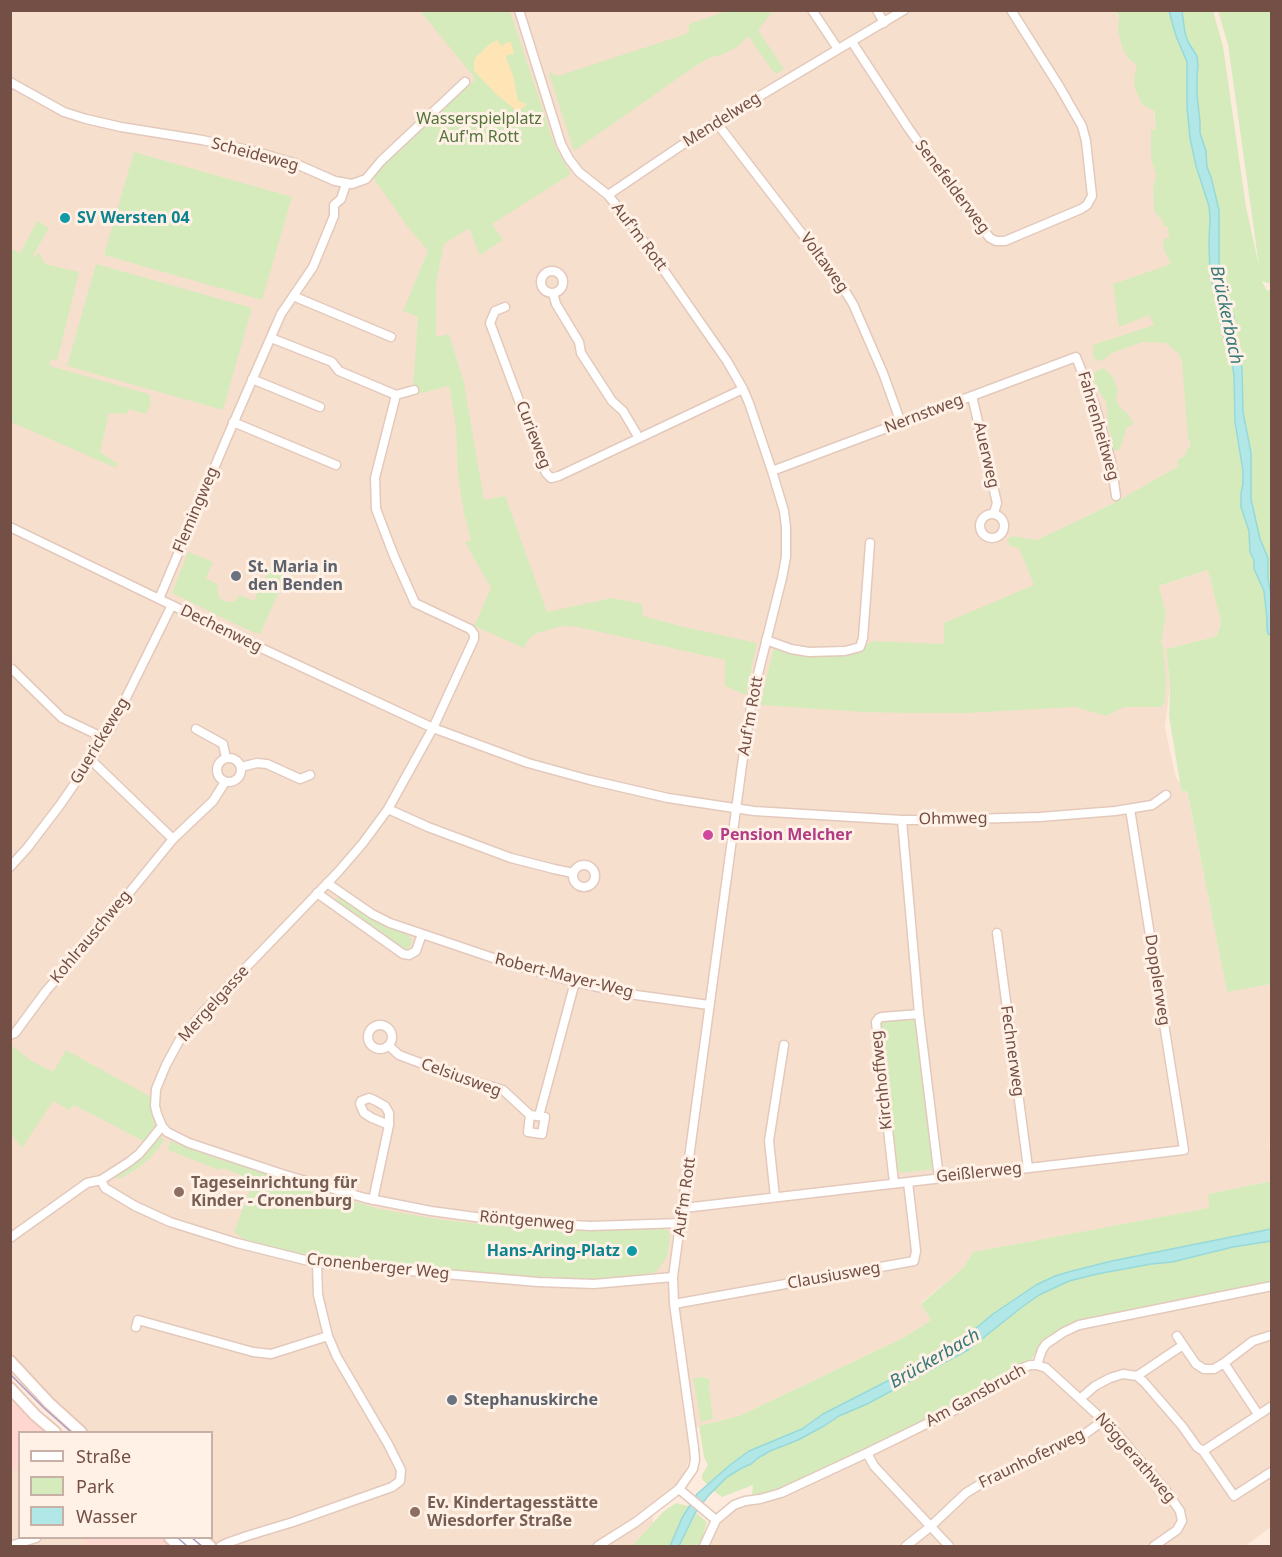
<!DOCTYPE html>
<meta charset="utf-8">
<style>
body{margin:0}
#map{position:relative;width:1282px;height:1557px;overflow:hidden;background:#fdecdd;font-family:"Noto Sans",sans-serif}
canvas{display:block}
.frame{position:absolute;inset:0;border:12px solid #744f45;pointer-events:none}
.legend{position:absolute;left:18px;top:1431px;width:195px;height:108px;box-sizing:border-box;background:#fff1e5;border:2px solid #c7b0a5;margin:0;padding:8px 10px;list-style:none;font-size:18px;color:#744f45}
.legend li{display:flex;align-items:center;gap:12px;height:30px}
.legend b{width:30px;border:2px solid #c7b0a5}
</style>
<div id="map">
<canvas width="1282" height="1557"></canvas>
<div class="frame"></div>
<ul class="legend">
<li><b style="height:8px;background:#fff"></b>Straße</li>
<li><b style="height:16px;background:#d6ebbc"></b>Park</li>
<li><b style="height:16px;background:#b1e7e7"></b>Wasser</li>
</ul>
</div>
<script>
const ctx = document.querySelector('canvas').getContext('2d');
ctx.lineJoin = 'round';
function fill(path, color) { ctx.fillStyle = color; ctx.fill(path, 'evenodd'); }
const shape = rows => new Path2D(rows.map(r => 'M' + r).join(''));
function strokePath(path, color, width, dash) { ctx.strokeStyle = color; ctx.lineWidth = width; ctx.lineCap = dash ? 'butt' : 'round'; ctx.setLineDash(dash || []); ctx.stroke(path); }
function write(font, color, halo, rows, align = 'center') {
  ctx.font = font + ' "Noto Sans",sans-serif'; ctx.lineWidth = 6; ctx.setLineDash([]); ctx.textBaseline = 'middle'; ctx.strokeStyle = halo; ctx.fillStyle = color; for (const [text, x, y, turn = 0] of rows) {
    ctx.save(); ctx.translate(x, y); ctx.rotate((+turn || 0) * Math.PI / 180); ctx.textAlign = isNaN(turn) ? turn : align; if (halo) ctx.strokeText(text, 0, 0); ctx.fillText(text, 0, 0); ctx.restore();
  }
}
const residential = shape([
 [10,11,1115,11,1134,44,1152,98,1173,263,1175,345,1183,362,1191,460,1110,505,1084,517,1166,614,1159,586,1209,570,1221,622,1217,636,1166,649,1170,685,1165,728,1176,778,1180,783,1182,792,1187,791,1189,800,1227,991,1271,984,1272,1143,1269,1143,1271,1158,1271,1181,1208,1194,1210,1208,973,1252,963,1268,921,1303,931,1320,905,1337,739,1416,699,1426,690,1432,689,1460,685,1474,675,1490,653,1506,653,1523,632,1546,216,1546,206,1538,212,1538,212,1432,89,1432,25,1373,11,1356],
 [1271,1287,1271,1527,1245,1546,705,1546,724,1516,743,1504,1030,1366,1044,1349,1071,1328],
 [10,1393,20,1432,20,1538,163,1538,173,1546,11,1546]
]);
const commercial = shape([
 [10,1393,50,1432,20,1432,19,1469,11,1470],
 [83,1538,163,1538,173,1546,133,1546,129,1543,119,1546,86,1546]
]);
const green = shape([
 [730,10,773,11,758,30,784,69,777,74,772,70,748,36,737,47,723,54,709,58,694,67,574,151,549,74,551,72,554,75,558,76,686,34,689,30,689,24],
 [420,11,510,11,555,146,571,174,492,224,503,240,480,255,469,228,444,244,436,283,436,337,449,334,464,383,484,500,505,496,547,612,612,598,642,604,643,616,680,626,757,643,746,695,725,686,725,660,578,627,563,626,537,633,529,639,524,648,474,626,491,588,465,542,471,540,464,513,458,477,456,427,449,386,414,395,413,387,418,317,403,311,428,251,407,226,372,176,384,162,474,81,474,77],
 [1115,11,1213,11,1223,46,1246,207,1259,266,1228,45,1218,11,1271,11,1271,284,1262,281,1267,291,1272,288,1271,984,1227,992,1189,800,1187,791,1182,792,1180,783,1169,716,1170,685,1166,649,1217,636,1221,622,1208,570,1159,586,1166,614,1161,642,1163,647,1166,679,1165,702,1161,707,1124,707,1106,716,1075,707,966,713,909,713,863,712,760,705,773,651,775,648,858,651,872,641,944,644,944,623,1034,585,1019,548,1010,546,1007,539,1013,536,1037,540,1110,505,1179,466,1177,464,1178,460,1185,456,1187,449,1190,448,1190,440,1188,440,1182,362,1179,354,1166,343,1142,342,1112,353,1103,360,1096,361,1093,355,1093,345,1154,325,1149,315,1119,327,1113,284,1171,264,1163,248,1164,239,1169,237,1168,227,1164,226,1162,220,1154,211,1153,188,1156,175,1151,158,1151,129,1156,130,1154,111,1142,104,1135,89,1134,79,1137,65,1129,59,1123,50,1118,32,1119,16],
 [134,152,292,197,262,300,104,255],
 [37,221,49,228,32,257,39,253,45,264,79,272,57,361,50,359,50,366,149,394,151,403,146,414,129,409,126,414,109,413,100,452,117,463,116,468,11,422,11,248,20,254],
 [96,264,252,308,223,410,67,366],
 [1102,368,1107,371,1113,377,1118,390,1116,399,1119,406,1127,413,1134,424,1127,427,1120,449,1112,452,1111,449,1111,436,1109,430,1106,402,1095,385,1094,373],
 [188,552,213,562,206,578,219,585,217,588,219,597,224,601,229,602,235,601,240,595,254,601,270,567,288,571,260,634,250,631,172,593],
 [340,896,376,921,406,933,412,940,410,947,408,949,400,947,337,902,337,898],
 [914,1018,917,1020,934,1169,901,1173,896,1170,880,1021,881,1020],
 [10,1044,30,1060,53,1072,66,1050,151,1097,151,1106,156,1128,145,1142,74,1105,69,1110,53,1101,22,1148,11,1134,12,1119,10,1115],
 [160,1136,163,1138,163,1143,149,1159,137,1169,121,1178,114,1178,113,1176,133,1164,146,1154],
 [170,1141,223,1161,227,1159,250,1169,253,1168,259,1170,261,1173,298,1185,307,1186,309,1188,379,1209,437,1219,496,1226,567,1230,664,1229,669,1231,670,1239,667,1257,656,1272,638,1276,599,1280,548,1278,318,1259,297,1254,243,1239,234,1232,249,1192,243,1176,223,1168,219,1170,168,1150],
 [1271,1181,1271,1284,1092,1320,1042,1345,1030,1361,1025,1362,978,1395,897,1437,776,1491,758,1496,752,1495,753,1485,722,1497,711,1489,702,1479,702,1475,708,1465,704,1457,699,1426,739,1416,905,1337,931,1320,921,1304,963,1268,973,1252,1209,1208,1208,1194],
 [704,1377,710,1381,709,1388,713,1419,701,1422,693,1378],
 [676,1503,688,1506,707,1522,700,1546,632,1546,663,1512]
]);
const sand = shape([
 [497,40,501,46,510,41,513,49,514,54,507,55,506,58,513,75,518,101,527,104,518,112,496,94,474,71,474,61,477,56,490,44]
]);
const water = shape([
 [1169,11,1182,11,1185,33,1188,42,1197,56,1198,65,1197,77,1197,94,1200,122,1200,133,1206,151,1207,167,1211,177,1219,210,1219,275,1224,293,1234,316,1233,336,1242,368,1243,412,1251,453,1251,499,1260,539,1268,558,1268,579,1272,599,1271,635,1268,634,1267,629,1267,619,1264,591,1254,569,1254,560,1250,552,1249,531,1241,507,1241,493,1243,484,1243,471,1235,422,1234,376,1232,362,1225,341,1220,321,1217,302,1210,275,1209,242,1210,217,1209,206,1196,166,1190,138,1187,108,1187,62,1176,36,1169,11],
 [1271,1229,1271,1241,1233,1247,1172,1262,1151,1264,1097,1274,1069,1281,1039,1295,1022,1307,968,1350,867,1404,839,1416,824,1426,798,1440,770,1451,758,1458,751,1464,742,1468,727,1477,708,1496,695,1513,679,1546,670,1546,682,1518,697,1494,730,1465,749,1451,802,1429,823,1414,952,1348,993,1314,1036,1285,1055,1276,1072,1271,1112,1261,1271,1229]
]);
const street = shape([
 [519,10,561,144,569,159,579,172,608,195,633,226,727,361,743,389,749,403,772,471,784,511,786,527,786,557,782,578,753,694,742,765,673,1277,674,1304,694,1448,695,1460,693,1469,679,1489,636,1522,598,1546],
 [812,10,838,49],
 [877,10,884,23],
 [852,42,909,129,968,211,990,238,996,241,1005,241,1081,209,1087,205,1092,196,1086,141,1082,126,1059,86,1011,10],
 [10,82,64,112,86,119,121,127,202,140,257,152,294,163,335,181,352,184,366,179,381,161,465,82],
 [716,122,840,283,853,304,883,373,901,423],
 [608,195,716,122,904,10],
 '541 282a11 11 0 1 1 22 0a11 11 0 1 1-22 0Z',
 [553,293,556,304,579,342,581,353,612,401,623,411,639,438],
 [293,296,391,337],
 [505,307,495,311,490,323,546,473,551,478,559,476,743,389],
 [271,338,332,362,339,371,396,395,414,390],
 [252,379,320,407],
 [396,395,375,478,376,509,394,556,415,603,470,629,474,634,474,639,433,728,388,809,363,843,338,872,205,1010,179,1041,166,1065,156,1089,155,1106,157,1114,162,1126,167,1132,189,1143,285,1175,365,1198,431,1211,505,1221,590,1226,682,1223],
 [972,396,997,503,994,513],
 [233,422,336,465],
 [772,471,1076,357,1095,405,1111,461,1116,496],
 '980 526a12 12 0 1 1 24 0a12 12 0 1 1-24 0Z',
 [10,527,246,641,433,728,528,763,590,780,668,798,754,811,902,820,936,820,1040,817,1115,811,1152,805,1166,795],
 [159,599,226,440,281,314,313,267,334,216,334,205,341,199,346,184],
 [766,640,791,649,809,652,845,651,860,647,863,638,870,543],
 [10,671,12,669,62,718,104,738],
 [196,729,223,744,226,758],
 '217 770a12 12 0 1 1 24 0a12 12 0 1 1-24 0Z',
 [91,760,173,839],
 [241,767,257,763,267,764,300,779,310,775],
 [388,809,428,827,511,858,554,869,573,873],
 [902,820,919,1014,939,1178],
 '573 876a11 11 0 1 1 22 0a11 11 0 1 1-22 0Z',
 [10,867,28,847,60,805,91,760,113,724,172,605],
 [327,883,372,914,390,923,508,963,575,982,636,995,709,1005],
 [317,893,403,954,409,955,416,951,422,934],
 [997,933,1028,1168],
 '368 1037a12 12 0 1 1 24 0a12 12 0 1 1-24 0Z',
 [10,1035,15,1033,46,991,99,930,173,839,213,801,225,782],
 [389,1046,399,1055,447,1073,503,1090,530,1115],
 [530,1115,545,1117,542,1134,528,1132,530,1115],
 [539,1116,575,982],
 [101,1180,105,1188,135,1206,170,1222,237,1243,317,1263,538,1282,594,1284,673,1277],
 [894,1183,876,1022,879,1018,882,1017,919,1014],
 [775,1197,769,1141,784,1045],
 [373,1200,389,1125,389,1113,385,1106,374,1100,369,1098,361,1101,360,1104,364,1113,372,1118,389,1125],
 [684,1208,1184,1150,1130,809],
 [10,1238,87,1183,101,1180,129,1162,139,1154,150,1141,162,1126],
 [674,1304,914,1261,916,1251,908,1182],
 [136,1327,138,1320,253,1352,271,1354,328,1336],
 [1177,1336,1183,1345],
 [1224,1363,1253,1341,1272,1335],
 [1037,1365,1042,1350,1046,1344,1064,1332,1079,1325,1272,1286],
 [1137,1376,1183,1345,1196,1364,1204,1369,1214,1369,1224,1363,1258,1414],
 [1081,1398,1095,1386,1110,1378,1123,1374,1137,1376,1144,1382,1182,1426,1197,1447,1203,1451,1234,1496,1271,1472],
 [1203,1451,1272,1406],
 [867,1453,874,1466,949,1546],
 [679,1489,716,1520],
 [10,1546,36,1538],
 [221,1546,227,1543,247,1536,293,1522,392,1487,400,1481,401,1470,388,1444,337,1357,328,1336,318,1295,317,1263],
 [704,1546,716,1520,734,1505,745,1501,760,1499,781,1493,867,1453,959,1408,979,1397,1020,1369,1030,1365,1037,1365,1046,1368,1114,1430,1165,1489,1180,1511,1182,1521,1177,1530,1154,1546],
 [906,1546,930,1527,966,1493,979,1485,1073,1441,1085,1434,1104,1420]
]);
const secondary = shape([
 [10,1361,49,1403,81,1432],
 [10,1388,35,1415,55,1432],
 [170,1538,180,1546],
 [184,1538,193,1546],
 [200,1538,210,1546]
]);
const tram = shape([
 [10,1374,44,1408,71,1432],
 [178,1538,187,1546],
 [192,1538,202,1546]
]);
const markers = [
 [65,218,6,"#0f9aa8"],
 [236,576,6,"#6b7280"],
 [708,835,6,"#d1479c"],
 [179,1192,6,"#8d6e63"],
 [632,1251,6,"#0f9aa8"],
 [452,1400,6,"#6b7280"],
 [415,1512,6,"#8d6e63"]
];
const parkNames = [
 ["Wasserspielplatz",479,119],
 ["Auf'm Rott",479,137]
];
const streetNames = [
 ["Mendelweg",722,120,-32],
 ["Scheideweg",255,155,15],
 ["Senefelderweg",952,187,53],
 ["Auf'm Rott",639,237,53],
 ["Voltaweg",824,263,54],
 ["Nernstweg",924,414,-21],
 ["Fahrenheitweg",1098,426,74],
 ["Curieweg",533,435,69],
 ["Auerweg",986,455,77],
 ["Flemingweg",196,510,-67],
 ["Dechenweg",221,629,26],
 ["Auf'm Rott",751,716,-80],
 ["Guerickeweg",100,741,-59],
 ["Ohmweg",953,819,-1],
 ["Kohlrauschweg",91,937,-50],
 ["Robert-Mayer-Weg",564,976,14],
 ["Dopplerweg",1157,980,81],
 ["Mergelgasse",214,1004,-48],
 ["Fechnerweg",1012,1051,82],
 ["Celsiusweg",461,1078,20],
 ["Kirchhoffweg",882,1080,-96],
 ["Geißlerweg",979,1173,-6],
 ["Auf'm Rott",685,1197,-82],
 ["Röntgenweg",527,1221,5],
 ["Cronenberger Weg",378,1267,6],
 ["Clausiusweg",834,1276,-10],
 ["Am Gansbruch",976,1396,-29],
 ["Nöggerathweg",1135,1458,49],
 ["Fraunhoferweg",1032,1459,-26]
];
const cultureNames = [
 ["SV Wersten 04",77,218],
 ["Hans-Aring-Platz",620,1251,"right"]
];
const worshipNames = [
 ["St. Maria in",248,567],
 ["den Benden",248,585],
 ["Stephanuskirche",464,1400]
];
const hotelNames = [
 ["Pension Melcher",720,835]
];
const educationNames = [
 ["Tageseinrichtung für",191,1183],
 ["Kinder - Cronenburg",191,1201],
 ["Ev. Kindertagesstätte",427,1503],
 ["Wiesdorfer Straße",427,1521]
];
const waterNames = [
 ["Brückerbach",1226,315,78],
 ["Brückerbach",935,1359,-30]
];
fill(residential, '#f7dfce');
fill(commercial, '#ffd7d0');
fill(green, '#d6ebbc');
fill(sand, '#ffe4b6');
fill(water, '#b1e7e7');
strokePath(water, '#97d9da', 1.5);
strokePath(street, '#e3c9bc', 11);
strokePath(secondary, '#e9c8b9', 14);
strokePath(street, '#fff', 8);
strokePath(secondary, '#fff', 10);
strokePath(tram, '#ad9dc6', 1.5);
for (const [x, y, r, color] of markers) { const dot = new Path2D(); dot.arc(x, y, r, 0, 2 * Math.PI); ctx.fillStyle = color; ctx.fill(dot); strokePath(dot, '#fff1e5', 2); }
write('16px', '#53743a', '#fff1e5', parkNames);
write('16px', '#744f45', '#fff1e5', streetNames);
write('bold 16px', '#0d838f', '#fff1e5', cultureNames, 'left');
write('bold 16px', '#5b616d', '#fff1e5', worshipNames, 'left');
write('bold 16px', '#b23c85', '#fff1e5', hotelNames, 'left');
write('bold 16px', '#785e54', '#fff1e5', educationNames, 'left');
write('italic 18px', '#38797b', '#fff1e5', waterNames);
</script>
